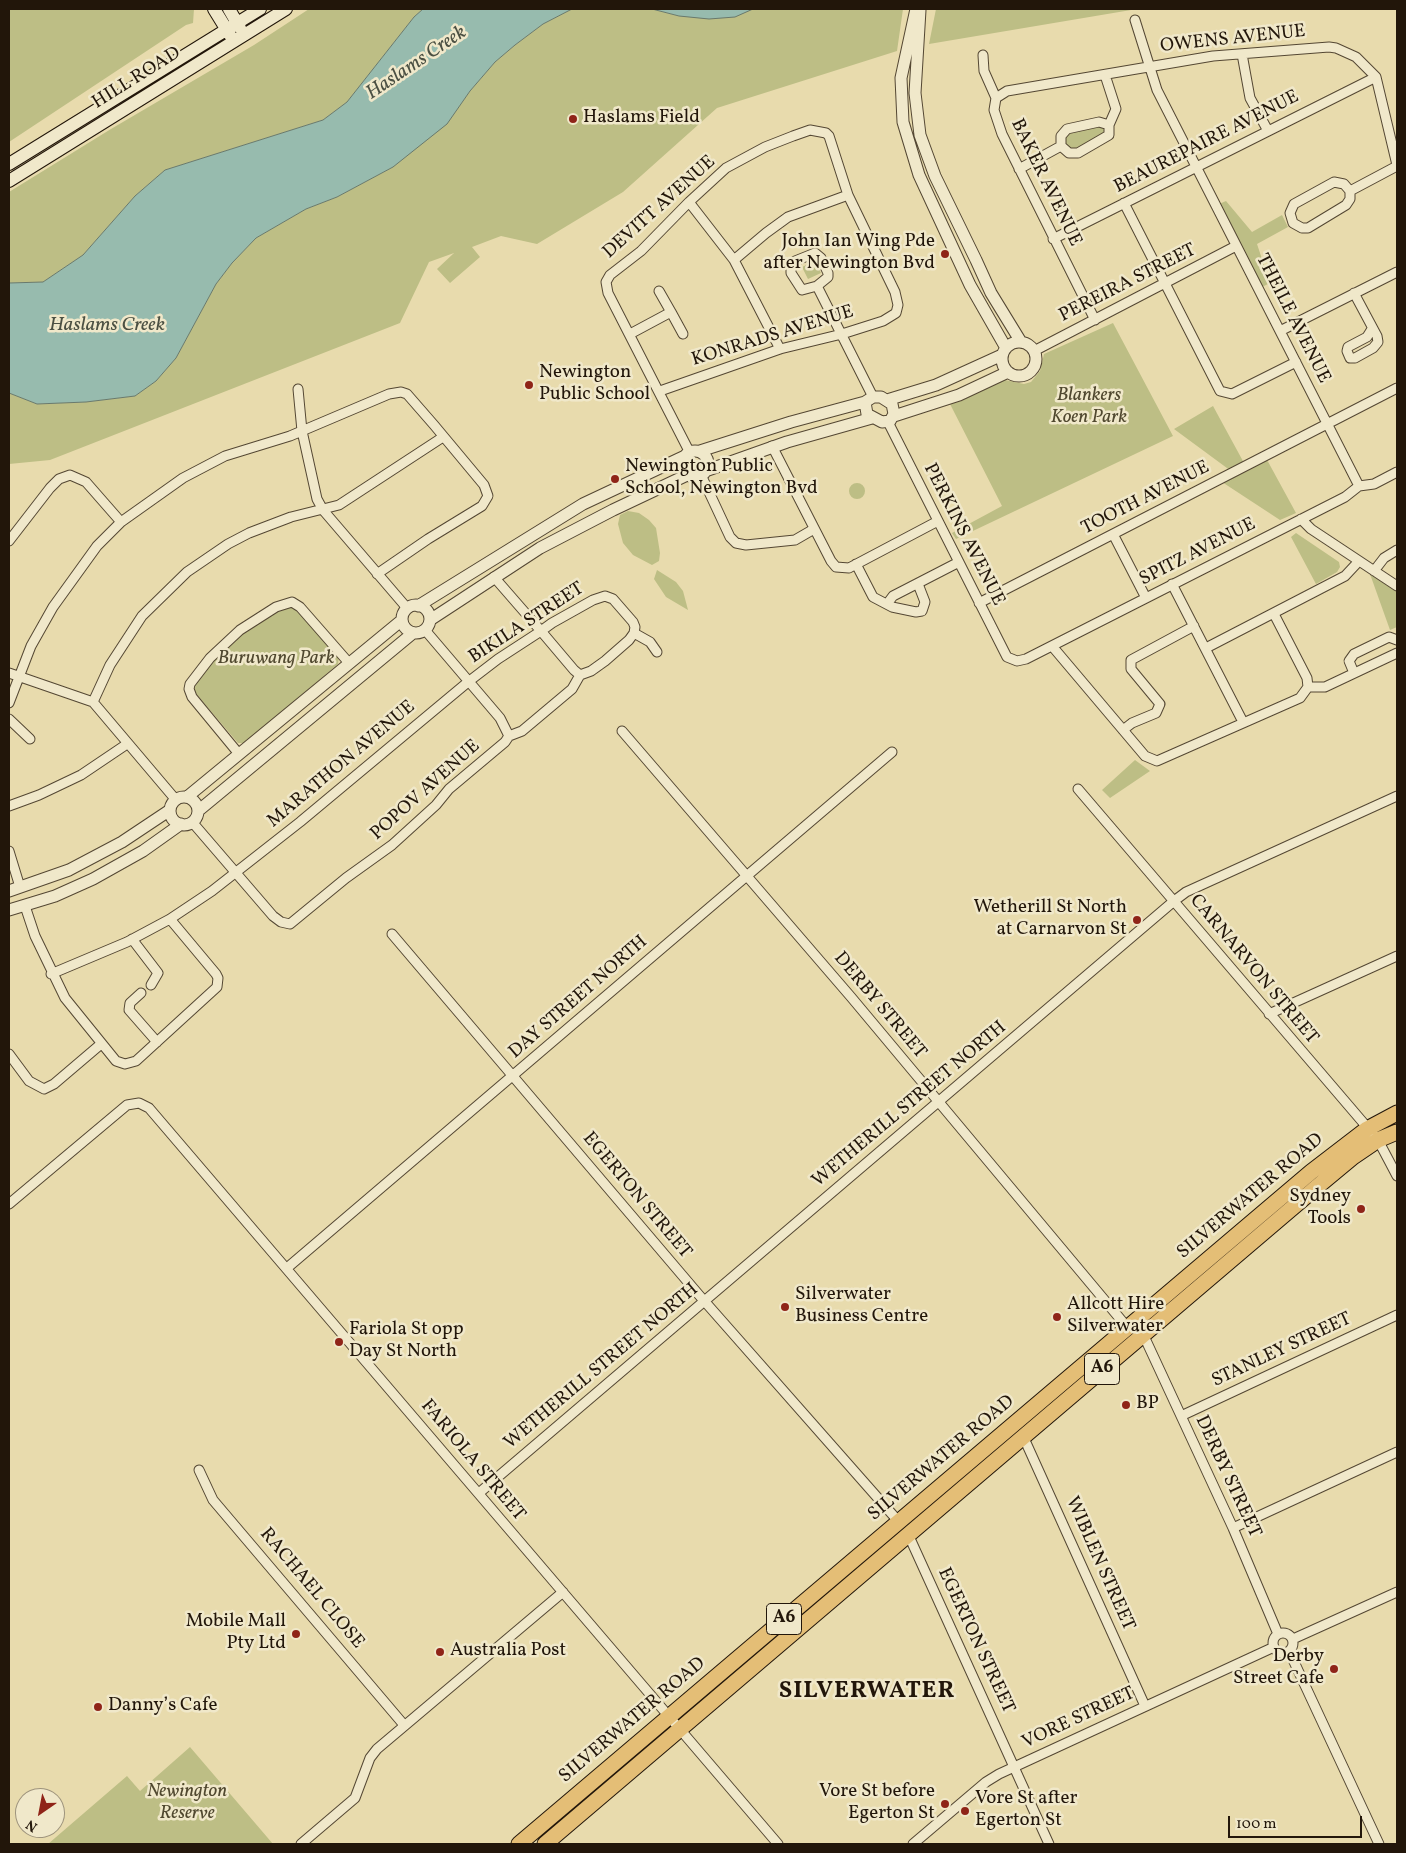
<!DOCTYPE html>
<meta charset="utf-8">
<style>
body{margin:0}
#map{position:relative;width:1406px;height:1853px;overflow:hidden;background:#e8dbad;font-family:Vollkorn,serif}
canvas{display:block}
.frame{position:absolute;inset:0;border:10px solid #22160a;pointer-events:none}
.north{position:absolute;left:15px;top:1788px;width:50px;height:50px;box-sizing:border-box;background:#f0e8ca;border:1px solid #9e947d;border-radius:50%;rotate:213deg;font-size:14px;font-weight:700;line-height:20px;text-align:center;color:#22160a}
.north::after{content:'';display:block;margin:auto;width:18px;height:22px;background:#8f2418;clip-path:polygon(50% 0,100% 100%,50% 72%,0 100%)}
.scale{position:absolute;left:1228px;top:1816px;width:134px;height:22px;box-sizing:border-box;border:2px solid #22160a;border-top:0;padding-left:6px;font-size:15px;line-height:18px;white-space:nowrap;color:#22160a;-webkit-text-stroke:4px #f0e8ca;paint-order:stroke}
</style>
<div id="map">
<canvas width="1406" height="1853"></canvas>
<div class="frame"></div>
<div class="north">N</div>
<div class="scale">100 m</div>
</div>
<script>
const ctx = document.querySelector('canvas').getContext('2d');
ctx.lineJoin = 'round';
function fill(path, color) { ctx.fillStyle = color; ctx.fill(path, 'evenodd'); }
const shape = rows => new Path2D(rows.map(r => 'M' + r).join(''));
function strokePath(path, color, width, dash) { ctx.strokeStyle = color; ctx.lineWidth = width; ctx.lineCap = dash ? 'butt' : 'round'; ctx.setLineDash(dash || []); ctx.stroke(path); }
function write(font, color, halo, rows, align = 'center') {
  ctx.font = font + ' Vollkorn,serif'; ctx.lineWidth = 5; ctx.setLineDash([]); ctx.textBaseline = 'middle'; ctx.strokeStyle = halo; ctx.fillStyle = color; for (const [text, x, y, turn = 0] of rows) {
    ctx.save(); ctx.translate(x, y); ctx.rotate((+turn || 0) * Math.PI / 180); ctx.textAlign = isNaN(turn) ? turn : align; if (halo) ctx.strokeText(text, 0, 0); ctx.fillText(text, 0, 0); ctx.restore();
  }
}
const green = shape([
 [9,9,194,9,193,23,186,25,9,142],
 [309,9,423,9,414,17,347,102,323,120,165,170,135,196,83,255,43,282,9,283,9,192,111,129,254,45],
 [572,9,652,9,679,16,753,9,903,9,897,51,717,108,623,192,537,244,501,236,472,247,480,257,450,283,437,269,454,253,429,262,400,323,50,460,9,464,9,393,37,404,86,402,135,396,156,381,176,358,216,284,232,263,256,238,306,209,337,197,391,168,450,119,470,91,495,62,515,45,543,24],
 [936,9,1137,9,929,44],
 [1102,126,1105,127,1106,135,1074,150,1065,149,1063,135,1067,132],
 [1226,201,1252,232,1282,215,1288,227,1257,244,1270,283,1262,287,1219,204],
 [815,261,821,273,808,279,802,267],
 [1113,323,1173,436,956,539,952,533,1002,506,950,404,1005,380,1024,384,1031,382,1040,371,1044,354],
 [1213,406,1244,463,1231,471,1174,429],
 [1266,458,1296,513,1280,520,1222,482],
 '849 491a8 8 0 1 1 16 0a8 8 0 1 1-16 0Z',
 [628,511,639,513,649,520,656,528,660,553,659,561,652,565,633,555,623,543,618,524,620,515],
 [1296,533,1339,562,1340,567,1337,572,1316,584,1291,537],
 [657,570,676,582,683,591,688,610,666,597,654,579],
 [1370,574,1397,592,1397,627,1390,630],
 [294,606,339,656,338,664,246,743,238,743,192,689,207,668,250,626,278,610],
 [1135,760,1150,771,1110,798,1102,790],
 [190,1747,273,1844,48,1844,127,1776,140,1791]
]);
const water = shape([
 [423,9,572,9,543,24,515,45,495,62,470,91,447,124,393,167,337,197,306,209,256,238,232,263,216,284,176,358,156,381,135,396,86,402,37,404,9,393,9,283,43,282,83,255,135,196,165,170,323,120,347,102,414,17,423,9],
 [652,9,753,9,735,17,709,19,679,16,652,9]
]);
const minor = shape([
 [1135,20,1157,90,1359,486],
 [1242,54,1250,98,1267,129],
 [983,55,984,71,996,98,994,110,1002,134,1095,320],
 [1105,75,1116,109,1109,125,1109,135,1078,153,1069,153,1061,146,1061,136,1067,129,1099,122,1109,125],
 [996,98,1007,91,1213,56,1329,47,1336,48,1356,57,1376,77,1397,165],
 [1019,169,1061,146],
 [1334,182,1344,184,1350,191,1350,199,1346,205,1308,228,1302,228,1293,223,1290,213,1294,204,1334,182],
 [1350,191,1397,166],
 [689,202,734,260,780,349],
 [1124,203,1220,391,1232,394,1296,362],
 [1053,239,1376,77],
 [815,253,821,258,828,273,828,277,817,286,802,290,791,273,791,266,795,261,815,253],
 [734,260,766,233,788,217,848,195],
 [817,286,873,397],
 [659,291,671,312],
 [1354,293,1377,336,1378,342,1373,348,1355,358,1350,358,1347,351,1348,347,1367,337,1372,329],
 [1280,331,1397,272],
 [630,334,671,312,683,334],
 [1034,351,1236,246],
 [298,389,302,431,317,499,323,510,407,608],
 [660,391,780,349,842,334,883,321,896,313,898,305,895,292,848,195,829,136,826,133,810,130,793,136,765,147,726,168,689,202,641,251,610,275,606,282,608,293,689,451],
 [888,422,1007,657,1017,661,1026,659,1345,497,1359,486,1374,484,1397,472],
 [772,446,831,561,836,567,849,568,938,521],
 [702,477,730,537,736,543,746,545,795,540,814,529],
 [1301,519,1311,529,1397,586],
 [1113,534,1146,598],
 [9,541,50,488,59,479,70,475,86,482,121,522],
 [856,564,873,597,892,607,916,612,922,611,925,602,918,584],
 [1374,571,1384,558,1397,550],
 [1172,584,1243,722],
 [979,603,1397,388],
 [887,604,893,596,959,562],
 [1274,614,1307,678,1308,687],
 [425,630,500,718,509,736],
 [634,633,650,642,657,652],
 [1052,646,1145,756,1157,761,1300,698,1308,687,1325,687,1397,653],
 [1206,648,1345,576,1359,561],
 [9,673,93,702,176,800],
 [1354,673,1349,661,1354,654,1389,637,1397,640],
 [93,702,110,665,142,616,187,572,228,544,249,533,291,517,339,505,443,437],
 [9,703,31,646,53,607,97,546,121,522,183,478,225,456,290,436,389,394,401,392,407,394,434,425,484,485,488,496,482,506,428,539,377,574],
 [9,719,30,739],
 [1123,730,1132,723,1156,713,1160,704,1131,669,1131,660,1194,626],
 [622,731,851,997,1127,1327],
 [239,754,192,697,189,689,190,684,210,658,240,630,276,607,292,602,300,607,349,663],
 [1078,789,1378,1140,1397,1176],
 [9,806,39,795,81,775,127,744],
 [193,823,273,916,281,922,290,924,346,878,392,845,436,805,449,789,505,742,509,736,522,731,572,689,580,675],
 [9,851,20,887],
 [25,906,35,936,65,998,116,1061,125,1064,136,1061,217,987,218,978,216,974,170,919],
 [392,934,699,1295,899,1522],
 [132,939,158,973,151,985],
 [51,974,127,942,170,919,212,891,300,822,468,682,498,659,541,631,552,623,593,600,605,596,613,599,633,622,635,627,634,633,629,640,605,661,591,671,580,675,574,670,541,631,494,577],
 [141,993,130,1003,129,1010,157,1042],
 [1269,1014,1397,956],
 [9,1054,29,1081,44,1089,54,1084,101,1044],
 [9,1204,127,1105,139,1103,149,1108,778,1844],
 [287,1268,892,752],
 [1143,1334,1233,1528,1278,1634],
 [1181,1416,1397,1315],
 [1023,1436,1145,1706],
 [199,1470,213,1500,404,1725],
 [479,1493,1174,901,1186,892,1397,796],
 [1233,1528,1397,1452],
 [908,1534,1049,1844],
 '1273 1643a10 10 0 1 1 20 0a10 10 0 1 1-20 0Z',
 [1293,1639,1397,1592],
 [1289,1651,1379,1844],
 [301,1844,355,1798,370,1758,377,1749,563,1592],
 [913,1844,986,1782,999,1774,1274,1647]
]);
const tertiary = shape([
 [916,9,901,78,903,122,919,175,970,285,1006,348],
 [920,10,915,93,920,135,935,176,976,260,991,293,1021,342],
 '1002 359a17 17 0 1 1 34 0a17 17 0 1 1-34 0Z',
 [873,397,881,397,892,404,894,414,890,421,882,422,867,414,865,402,873,397],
 [887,400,936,385,1002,355],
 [894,416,959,395,1008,372],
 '682 464a13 13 0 1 1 26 0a13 13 0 1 1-26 0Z',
 [700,451,791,422,865,402],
 [708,470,787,442,872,418],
 '402 619a14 14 0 1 1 28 0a14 14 0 1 1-28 0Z',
 [418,606,583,504,683,457],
 [430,620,540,548,613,510,687,475],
 [187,797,402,620],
 '170 811a14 14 0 1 1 28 0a14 14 0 1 1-28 0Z',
 [198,811,413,633],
 [9,891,69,870,122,842,170,810],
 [9,910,55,896,93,879,143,851,181,824]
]);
const secondary = shape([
 [214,9,230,35],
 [229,9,240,28],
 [9,164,260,9],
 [9,181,286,9]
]);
const trunk = shape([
 [519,1844,1311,1172,1367,1129,1397,1113],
 [545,1844,1318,1186,1353,1157,1378,1140,1397,1132]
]);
const markers = [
 [573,119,5,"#8f2418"],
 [945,254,5,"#8f2418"],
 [529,385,5,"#8f2418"],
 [615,479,5,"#8f2418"],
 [1137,920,5,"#8f2418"],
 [1361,1209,5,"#8f2418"],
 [785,1307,5,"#8f2418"],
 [1057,1317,5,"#8f2418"],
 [339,1342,5,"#8f2418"],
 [1126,1405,5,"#8f2418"],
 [296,1634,5,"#8f2418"],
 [440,1652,5,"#8f2418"],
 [1334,1669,5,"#8f2418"],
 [98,1707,5,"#8f2418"],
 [945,1804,5,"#8f2418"],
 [965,1811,5,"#8f2418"]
];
const shields = [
 [1102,1369,35],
 [784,1619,35]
];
const shieldNames = [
 ["A6",1102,1369],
 ["A6",784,1619]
];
const streetNames = [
 ["OWENS AVENUE",1233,40,-6],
 ["HILL ROAD",137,79,-32],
 ["BEAUREPAIRE AVENUE",1207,143,-27],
 ["BAKER AVENUE",1045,183,64],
 ["DEVITT AVENUE",660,208,-42],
 ["PEREIRA STREET",1128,284,-27],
 ["THEILE AVENUE",1292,319,63],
 ["KONRADS AVENUE",773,337,-17],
 ["TOOTH AVENUE",1146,499,-27],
 ["PERKINS AVENUE",963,535,63],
 ["SPITZ AVENUE",1198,553,-27],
 ["BIKILA STREET",527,624,-33],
 ["MARATHON AVENUE",342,765,-40],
 ["POPOV AVENUE",426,791,-42],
 ["CARNARVON STREET",1253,970,50],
 ["DAY STREET NORTH",579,998,-41],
 ["DERBY STREET",879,1006,50],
 ["WETHERILL STREET NORTH",910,1105,-40],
 ["EGERTON STREET",636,1196,50],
 ["SILVERWATER ROAD",1251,1197,-40],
 ["STANLEY STREET",1282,1351,-25],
 ["WETHERILL STREET NORTH",602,1367,-40],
 ["SILVERWATER ROAD",942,1459,-40],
 ["FARIOLA STREET",472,1461,50],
 ["DERBY STREET",1227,1477,65],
 ["WIBLEN STREET",1099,1564,66],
 ["RACHAEL CLOSE",311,1589,50],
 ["EGERTON STREET",975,1641,65],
 ["VORE STREET",1079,1719,-25],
 ["SILVERWATER ROAD",633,1721,-40]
];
const poiNames = [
 ["Haslams Field",583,119],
 ["John Ian Wing Pde",935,243,"right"],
 ["after Newington Bvd",935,265,"right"],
 ["Newington",539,374],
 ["Public School",539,396],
 ["Newington Public",625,468],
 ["School, Newington Bvd",625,490],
 ["Wetherill St North",1127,909,"right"],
 ["at Carnarvon St",1127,931,"right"],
 ["Sydney",1351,1198,"right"],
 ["Tools",1351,1220,"right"],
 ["Silverwater",795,1296],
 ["Business Centre",795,1318],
 ["Allcott Hire",1067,1306],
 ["Silverwater",1067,1328],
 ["Fariola St opp",349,1331],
 ["Day St North",349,1353],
 ["BP",1136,1405],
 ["Mobile Mall",286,1623,"right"],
 ["Pty Ltd",286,1645,"right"],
 ["Australia Post",450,1652],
 ["Derby",1324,1658,"right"],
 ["Street Cafe",1324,1680,"right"],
 ["Danny’s Cafe",108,1707],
 ["Vore St before",935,1793,"right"],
 ["Egerton St",935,1815,"right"],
 ["Vore St after",975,1800],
 ["Egerton St",975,1822]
];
const parkNames = [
 ["Blankers",1089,397],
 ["Koen Park",1089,419],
 ["Buruwang Park",276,660],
 ["Newington",187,1793],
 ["Reserve",187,1815]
];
const waterNames = [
 ["Haslams Creek",417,64,-34],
 ["Haslams Creek",107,326]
];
const districtNames = [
 ["SILVERWATER",867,1693]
];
fill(green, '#bdbe85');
fill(water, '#97bbae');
strokePath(water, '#68796c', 1);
strokePath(minor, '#544733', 11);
strokePath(tertiary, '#544733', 13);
strokePath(secondary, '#22160a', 14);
strokePath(trunk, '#22160a', 17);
strokePath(minor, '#f0e8ca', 9);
strokePath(tertiary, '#f0e8ca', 11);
strokePath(secondary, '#f0e8ca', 12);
strokePath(trunk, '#e4be76', 15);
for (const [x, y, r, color] of markers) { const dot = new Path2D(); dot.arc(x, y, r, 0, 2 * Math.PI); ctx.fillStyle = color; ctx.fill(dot); strokePath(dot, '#f0e8ca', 2); }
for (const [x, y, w] of shields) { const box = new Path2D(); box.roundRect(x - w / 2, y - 15.5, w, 31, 4); ctx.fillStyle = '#f0e8ca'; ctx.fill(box); strokePath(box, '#22160a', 1); }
write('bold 18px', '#22160a', null, shieldNames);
write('19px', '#22160a', '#f0e8ca', streetNames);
write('19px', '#22160a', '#f0e8ca', poiNames, 'left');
write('italic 19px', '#50482f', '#f0e8ca', parkNames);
write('italic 20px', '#4b5043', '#f0e8ca', waterNames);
ctx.letterSpacing = '1px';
write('bold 24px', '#22160a', '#f0e8ca', districtNames);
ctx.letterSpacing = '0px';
</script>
